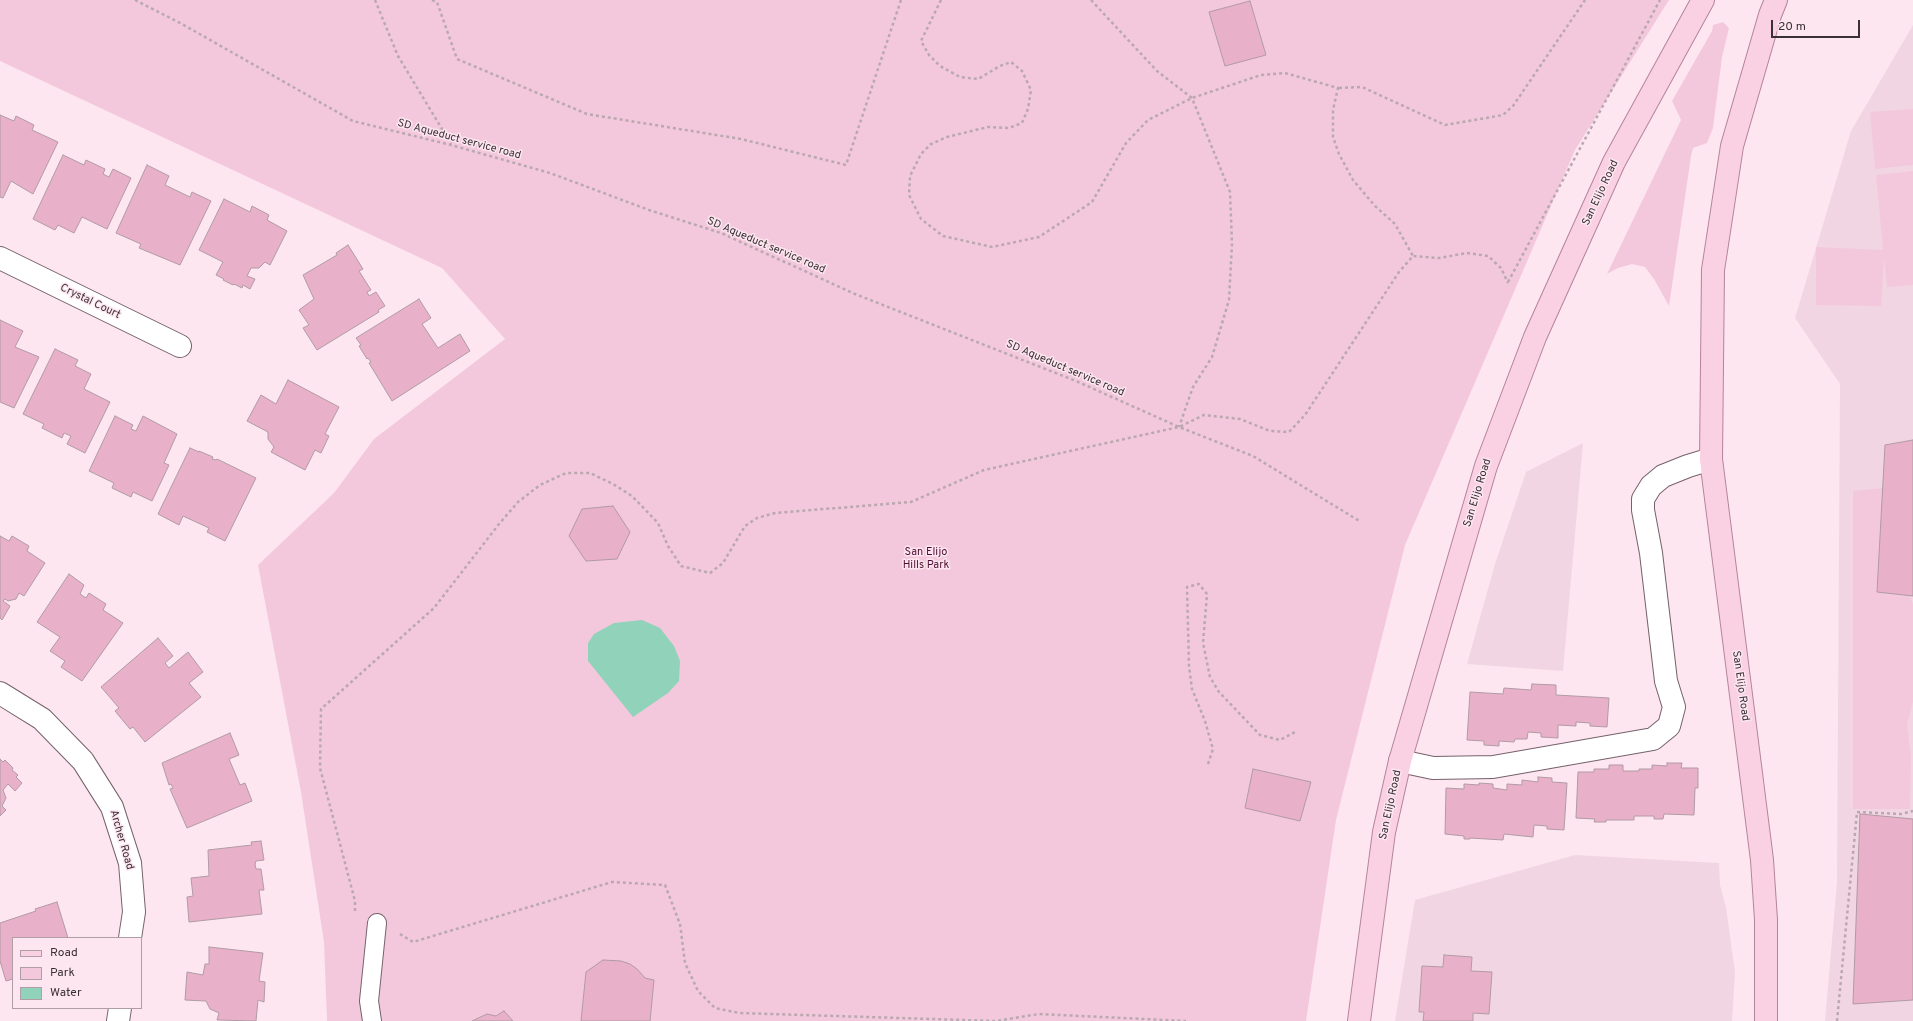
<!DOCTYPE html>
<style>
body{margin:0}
#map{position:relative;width:1913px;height:1021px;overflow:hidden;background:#fde6f0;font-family:Overpass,sans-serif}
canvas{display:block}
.legend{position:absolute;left:12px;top:937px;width:130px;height:72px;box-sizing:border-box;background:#fde6f0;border:1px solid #af9ea5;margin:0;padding:5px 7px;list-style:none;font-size:12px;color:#393134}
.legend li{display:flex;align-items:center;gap:8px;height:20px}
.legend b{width:20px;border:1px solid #af9ea5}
.scale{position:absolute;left:1771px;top:20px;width:89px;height:18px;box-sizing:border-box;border:2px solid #393134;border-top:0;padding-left:5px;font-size:12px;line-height:14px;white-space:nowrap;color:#393134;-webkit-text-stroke:3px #fde6f0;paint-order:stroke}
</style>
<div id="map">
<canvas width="1913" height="1021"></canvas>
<ul class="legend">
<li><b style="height:5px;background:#fad0e3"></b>Road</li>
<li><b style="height:11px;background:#f4c8dc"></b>Park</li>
<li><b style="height:11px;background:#91d2ba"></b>Water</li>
</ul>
<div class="scale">20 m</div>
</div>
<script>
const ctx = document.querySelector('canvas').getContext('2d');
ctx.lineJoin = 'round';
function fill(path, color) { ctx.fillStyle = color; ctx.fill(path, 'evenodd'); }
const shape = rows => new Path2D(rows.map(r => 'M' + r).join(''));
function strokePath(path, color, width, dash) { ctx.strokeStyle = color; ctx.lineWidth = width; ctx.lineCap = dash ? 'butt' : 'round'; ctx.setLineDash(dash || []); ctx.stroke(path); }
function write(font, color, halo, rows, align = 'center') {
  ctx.font = font + ' Overpass,sans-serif'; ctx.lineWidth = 3; ctx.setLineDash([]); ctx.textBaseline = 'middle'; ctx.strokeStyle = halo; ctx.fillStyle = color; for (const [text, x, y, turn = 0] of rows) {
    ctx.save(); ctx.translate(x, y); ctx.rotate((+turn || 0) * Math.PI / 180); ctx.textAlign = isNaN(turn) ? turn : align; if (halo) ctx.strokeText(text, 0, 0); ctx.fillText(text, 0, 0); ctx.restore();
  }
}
const built = shape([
 [1913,25,1913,1021,1825,1021,1837,882,1840,384,1795,318,1851,131],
 [1583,443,1563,671,1467,664,1495,564,1526,472],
 [1575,855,1719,863,1720,885,1726,907,1735,972,1732,1021,1395,1021,1415,900]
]);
const green = shape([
 [0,0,1669,0,1575,150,1405,545,1336,820,1306,1021,327,1021,324,942,301,792,258,565,334,493,374,439,505,339,442,268,0,61],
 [1723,22,1729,28,1722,57,1713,128,1707,143,1693,148,1691,156,1669,306,1654,279,1645,267,1632,264,1618,268,1607,274,1681,120,1672,101,1712,31,1713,25],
 [1913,109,1913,165,1875,169,1870,112],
 [1913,171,1913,285,1887,287,1884,257,1881,306,1816,305,1816,247,1883,250,1876,175],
 [1883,488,1877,591,1910,596,1913,604,1913,702,1907,724,1911,756,1910,809,1853,809,1853,491]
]);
const water = shape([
 [642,620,660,628,674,646,680,661,679,681,668,693,633,717,588,661,588,643,594,634,614,623]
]);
const building = shape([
 [1250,1,1266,55,1225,66,1209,12,1250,1],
 [0,115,14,121,16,116,34,125,32,130,58,142,33,194,11,181,3,198,0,197,0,115],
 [63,155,84,165,86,160,105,169,103,174,109,177,113,169,131,178,107,229,82,217,74,233,58,225,55,230,33,219,63,155],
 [147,165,169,176,165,185,190,197,192,192,211,201,180,265,139,248,141,244,116,233,147,165],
 [224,199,250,212,252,206,269,215,267,220,287,231,270,265,265,262,259,268,251,268,247,276,255,279,250,289,243,285,242,288,234,284,233,285,223,280,224,279,216,275,223,262,199,250,224,199],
 [348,245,363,269,359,271,371,290,367,292,369,296,376,292,385,306,378,310,379,312,317,350,303,328,309,325,299,310,314,299,303,275,337,255,336,253,348,245],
 [419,299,431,318,422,324,438,348,460,334,470,351,392,401,369,363,371,362,368,358,367,359,359,346,361,345,356,338,419,299],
 [0,320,23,331,15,347,39,357,14,408,0,402,0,320],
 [55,349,78,360,75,366,91,374,84,389,110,402,85,453,67,444,71,436,64,433,62,438,42,428,44,424,23,414,55,349],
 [288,380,339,407,325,434,329,436,321,453,315,450,305,470,271,452,274,447,268,439,268,432,247,421,261,395,276,404,288,380],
 [115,416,133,425,131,429,136,431,143,416,177,434,164,463,169,465,152,501,133,492,131,497,112,488,114,483,89,471,115,416],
 [1913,440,1913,596,1877,592,1885,445,1913,440],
 [190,448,199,452,199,451,213,457,212,459,216,460,217,459,256,478,225,541,207,532,209,528,183,516,179,525,158,514,190,448],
 [613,506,630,532,617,559,586,561,569,536,582,509,613,506],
 [0,536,9,541,12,536,29,546,27,551,45,563,24,596,19,593,16,599,8,601,5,599,3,601,10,606,2,620,0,618,0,536],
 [69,574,84,585,80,594,86,598,89,593,106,604,103,610,123,623,82,681,61,667,65,661,50,651,60,637,37,622,69,574],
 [158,638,173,656,165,663,169,668,188,652,203,672,189,683,201,697,145,742,133,727,130,729,115,711,119,708,101,687,158,638],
 [1532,684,1556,685,1556,695,1609,698,1607,727,1590,726,1590,723,1576,722,1576,726,1558,725,1558,738,1541,737,1541,733,1528,732,1527,739,1515,739,1514,742,1499,741,1499,746,1484,745,1484,741,1467,740,1470,692,1503,694,1504,688,1531,690,1532,684],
 [230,733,239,755,229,759,240,785,245,783,252,801,187,828,170,789,173,788,171,784,169,785,162,763,230,733],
 [0,759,3,762,5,760,13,768,12,770,18,775,16,777,22,783,15,791,8,784,3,790,6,798,2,806,6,810,0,816,0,759],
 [1667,763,1682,763,1681,768,1698,768,1698,788,1695,788,1694,815,1664,814,1663,819,1654,819,1654,816,1634,816,1634,820,1606,820,1606,822,1594,822,1595,819,1576,818,1578,772,1594,772,1594,769,1609,769,1609,765,1623,765,1623,771,1639,771,1639,769,1652,769,1652,765,1667,766,1667,763],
 [1253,769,1311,782,1300,821,1245,808,1253,769],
 [1538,777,1552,778,1552,782,1567,783,1564,830,1547,829,1547,826,1534,825,1533,837,1504,834,1503,840,1470,838,1470,839,1464,839,1464,836,1445,834,1446,788,1464,789,1464,784,1479,785,1479,783,1493,784,1493,788,1507,790,1507,784,1522,785,1522,780,1538,782,1538,777],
 [1860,814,1913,819,1913,1000,1853,1004,1860,814],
 [261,841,264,860,256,861,255,864,256,869,261,869,264,890,259,890,262,914,189,922,187,897,193,896,191,878,209,876,208,850,252,845,251,842,261,841],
 [57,902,68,938,13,938,13,979,6,981,0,961,0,923,36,911,35,909,57,902],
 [209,947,263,953,259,981,265,982,264,1002,258,1000,256,1021,217,1020,219,1013,210,1009,206,1001,185,1000,187,972,203,975,205,964,209,964,209,947],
 [1444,955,1472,957,1471,971,1492,972,1489,1014,1473,1013,1473,1021,1423,1021,1424,1012,1419,1012,1422,966,1443,967,1444,955],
 [603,960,621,961,630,964,637,969,645,978,654,980,650,1021,581,1021,586,972,603,960],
 [504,1011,513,1021,472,1021,487,1014,496,1016,504,1011]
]);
const path = shape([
 [135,0,182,24,353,121,451,145,550,173,649,210,721,233,855,294,1076,381,1179,427,1253,456,1361,522],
 [375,0,398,56,451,144],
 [432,0,437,2,457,59,587,114,741,139,846,165,901,0],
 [941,0,921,41,929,55,940,66,960,77,978,79,1000,66,1011,62,1022,71,1031,90,1028,109,1022,123,1009,128,988,127,947,137,931,144,921,154,910,176,909,195,921,219,943,236,992,247,1039,237,1092,202,1126,143,1148,120,1192,98,1261,75,1285,73,1338,88,1333,110,1333,137,1339,154,1353,180,1375,206,1395,224,1413,256],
 [1091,0,1157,71,1192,98,1230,192,1232,244,1229,300,1212,357,1193,387,1179,427],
 [1339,88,1362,87,1445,125,1503,115,1513,106,1585,0],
 [1508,282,1660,0],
 [1208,764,1213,749,1205,721,1192,689,1189,666,1187,587,1199,584,1207,594,1203,643,1210,677,1219,692,1260,735,1280,740,1295,732],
 [355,911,355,901,320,768,321,709,434,608,499,524,518,502,540,485,566,473,590,473,613,484,632,496,658,523,668,546,681,566,710,573,723,563,745,526,757,518,775,513,911,502,984,470,1179,427,1204,415,1240,419,1270,431,1289,432,1305,415,1399,272,1413,256,1439,258,1467,253,1488,256,1501,268,1508,283],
 [400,934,413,942,612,882,665,885,680,924,685,963,698,991,715,1008,739,1013,996,1021,1039,1014,1186,1021],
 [1837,1021,1857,812,1901,814,1913,811]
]);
const lane = shape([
 [372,1021,369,1001,377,923]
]);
const street = shape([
 [0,258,180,346],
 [0,693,42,719,83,761,112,807,130,863,134,912,130,938],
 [1400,761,1433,768,1493,767,1653,739,1669,726,1674,707,1666,681,1651,553,1643,510,1643,499,1651,486,1663,476,1688,466,1711,459],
 [118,1021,120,1008]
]);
const primary = shape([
 [1359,1021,1384,832,1400,761,1486,466,1535,337,1614,162,1703,0],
 [1766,1021,1766,920,1762,860,1711,459,1713,270,1732,146,1770,15,1776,0]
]);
const streetNames = [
 ["SD Aqueduct service road",459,140,15],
 ["San Elijo Road",1601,193,-65],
 ["SD Aqueduct service road",766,246,23],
 ["Crystal Court",90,302,26],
 ["SD Aqueduct service road",1065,369,23],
 ["San Elijo Road",1478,493,-73],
 ["San Elijo Road",1740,686,82],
 ["San Elijo Road",1391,805,-78],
 ["Archer Road",121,840,74]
];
const parkNames = [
 ["San Elijo",926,553],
 ["Hills Park",926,566]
];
fill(built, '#f2d5e2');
fill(green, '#f4c8dc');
fill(water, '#91d2ba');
fill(building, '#e9b0ca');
strokePath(building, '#b09ba4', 1);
strokePath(lane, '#75626b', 20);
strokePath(street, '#75626b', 24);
strokePath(primary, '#b4849a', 24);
strokePath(path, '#baa8b0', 2.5, [3, 3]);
strokePath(lane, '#fff', 18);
strokePath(street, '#fff', 22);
strokePath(primary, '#fad0e3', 22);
write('11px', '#393134', '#fde6f0', streetNames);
write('11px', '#4e0c32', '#fde6f0', parkNames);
</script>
